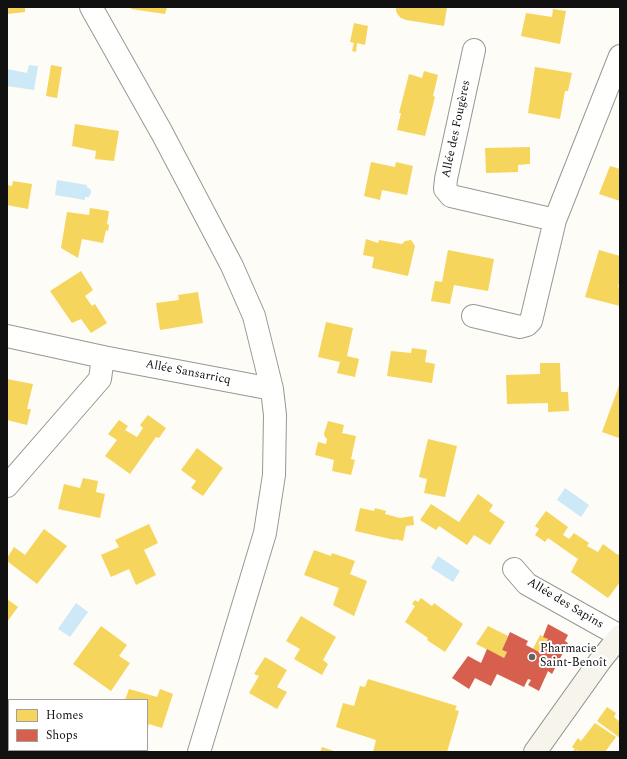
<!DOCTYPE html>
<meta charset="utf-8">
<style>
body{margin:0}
#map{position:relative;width:627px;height:759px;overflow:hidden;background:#fdfcf7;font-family:Spectral,serif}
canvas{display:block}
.frame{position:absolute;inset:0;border:8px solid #111;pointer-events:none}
.legend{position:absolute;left:8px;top:699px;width:140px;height:52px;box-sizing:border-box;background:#fff;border:1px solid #a0a0a0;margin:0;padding:5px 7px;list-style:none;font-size:12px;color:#111}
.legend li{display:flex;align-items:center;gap:8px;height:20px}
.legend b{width:20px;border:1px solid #a0a0a0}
</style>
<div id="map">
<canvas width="627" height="759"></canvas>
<div class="frame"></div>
<ul class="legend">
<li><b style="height:11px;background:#f6d55c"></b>Homes</li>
<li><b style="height:11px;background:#d6604d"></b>Shops</li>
</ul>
</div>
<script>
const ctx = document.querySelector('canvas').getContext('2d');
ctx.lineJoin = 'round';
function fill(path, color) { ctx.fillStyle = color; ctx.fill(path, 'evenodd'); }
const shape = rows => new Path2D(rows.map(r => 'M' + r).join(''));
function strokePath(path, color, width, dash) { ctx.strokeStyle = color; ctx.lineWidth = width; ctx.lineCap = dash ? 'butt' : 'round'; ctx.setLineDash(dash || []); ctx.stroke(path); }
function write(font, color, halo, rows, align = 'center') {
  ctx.font = font + ' Spectral,serif'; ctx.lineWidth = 4; ctx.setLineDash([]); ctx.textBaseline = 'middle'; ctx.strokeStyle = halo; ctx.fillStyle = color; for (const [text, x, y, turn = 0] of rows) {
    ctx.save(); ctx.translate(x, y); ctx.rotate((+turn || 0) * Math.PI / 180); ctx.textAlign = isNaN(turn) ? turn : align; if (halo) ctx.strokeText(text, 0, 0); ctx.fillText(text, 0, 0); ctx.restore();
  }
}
const water = shape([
 [29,65,38,66,34,90,7,86,7,69,27,73],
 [57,180,87,185,87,187,91,190,91,193,89,197,85,197,85,200,55,195],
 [565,488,589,505,581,517,557,500],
 [438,556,460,571,453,582,431,568],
 [76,603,88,612,70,637,58,629]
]);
const homes = shape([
 [7,7,25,7,25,12,7,14],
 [132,7,167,7,165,14,131,9],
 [396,7,447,7,444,26,406,20,401,18,398,15,396,11],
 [553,9,566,11,560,44,521,36,526,13,552,17],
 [354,23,368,26,365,45,357,43,356,52,352,51,354,43,350,42],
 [51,65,62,67,57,98,46,96],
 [535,67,572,73,568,91,565,91,560,119,528,113],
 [424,71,438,75,433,96,435,97,425,136,397,130,401,113,399,113,409,74,422,78],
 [75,124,119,131,114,161,95,159,96,151,72,146],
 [530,147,530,164,518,165,518,172,486,173,485,148],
 [371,162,395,167,396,162,413,166,407,195,382,190,380,200,364,196],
 [610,166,620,169,620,201,599,194],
 [13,181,32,184,28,209,7,205,7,185,12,186],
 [90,208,109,211,107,224,109,225,108,231,106,230,103,243,82,239,78,258,61,248,67,212,89,215],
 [366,239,378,243,379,240,402,244,405,241,411,240,415,246,408,276,372,268,374,257,363,255],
 [448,250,494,259,488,291,454,285,450,304,431,301,435,281,442,282],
 [599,250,620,256,620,279,618,287,620,288,620,306,585,297],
 [81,271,93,290,85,296,92,306,95,304,107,323,91,333,81,319,72,323,50,291],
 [198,292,203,323,160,330,156,303,179,300,178,295],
 [326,322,353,328,347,356,359,359,355,377,337,373,340,362,318,357],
 [412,348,427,350,425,362,435,364,432,383,387,376,391,351,411,353],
 [540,363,560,363,561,392,568,392,569,411,548,412,548,403,507,404,506,375,540,374],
 [7,379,33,384,27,409,31,409,27,425,7,420],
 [620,383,620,423,619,426,620,427,619,438,602,432],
 [148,415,166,428,159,438,156,437,130,474,105,456,117,440,108,434,119,420,128,426,125,430,137,437,143,428,140,425],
 [328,421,344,425,342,433,356,436,351,459,355,460,351,475,332,471,334,460,315,455,318,442,326,444,327,439,325,437,324,434],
 [428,439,457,446,445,497,424,493,427,479,419,477],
 [197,448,223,468,203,496,191,488,196,481,181,470],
 [83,478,98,481,96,492,105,494,100,518,58,509,64,484,80,488],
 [478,494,493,505,489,511,505,522,490,545,474,535,467,545,439,526,436,530,420,520,431,504,459,522],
 [360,508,374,511,375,508,386,511,385,514,400,518,413,516,414,525,406,526,403,541,395,539,395,540,355,531],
 [546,511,568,527,563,535,569,539,574,533,589,543,587,546,598,552,603,544,618,555,620,553,620,582,608,598,571,572,578,559,548,538,545,542,535,535,539,529,535,526],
 [149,524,158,543,144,550,156,575,136,585,129,569,111,577,101,555,119,547,115,540],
 [44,529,67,546,37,584,7,561,7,558,14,547,25,555],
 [314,550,331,556,332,553,355,561,350,574,367,581,354,616,333,605,339,588,304,575],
 [421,598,432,606,434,603,463,624,445,652,427,640,428,638,405,622,415,606,412,604,415,600,418,602],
 [7,599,18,607,7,622],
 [301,616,336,637,323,660,328,664,322,675,294,659,300,649,286,641],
 [101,626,127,645,119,656,130,663,111,691,73,664],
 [488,626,508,636,502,650,507,652,504,658,476,644],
 [540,635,548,639,541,653,533,649],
 [265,657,287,670,277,687,287,692,277,709,249,693,259,676,254,674],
 [368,679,457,706,455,710,459,711,447,752,373,752,376,740,336,727,343,703,354,706,360,686,365,687],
 [129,689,157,697,160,689,173,694,162,728,149,724,147,730,147,700,125,700],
 [607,707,616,713,614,717,620,722,620,738,597,721],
 [595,723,616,737,605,752,580,752,577,750,576,752,573,751,575,749,572,747,578,738,581,741],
 [322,747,337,752,320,752]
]);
const shops = shape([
 [548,624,568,635,565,641,568,643,552,674,548,671,539,691,528,685,531,680,528,679,524,687,497,674,491,686,475,678,469,689,452,678,468,656,481,663,487,649,504,658,507,652,502,650,510,632,528,641,526,645,541,653,548,639,543,637]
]);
const street = shape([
 [91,7,162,133,232,266,254,316,272,389,275,415,274,475,265,533,199,752],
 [474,50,446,179,445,189,451,196,555,220],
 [473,316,520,327,527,325,531,321,555,220,620,56],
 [7,336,103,357,272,389],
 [7,486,100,379,103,357],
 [514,569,527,584,620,636]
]);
const secondary = shape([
 [535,752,600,661,620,636]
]);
const markers = [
 [532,657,4,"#646362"]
];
const streetNames = [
 ["Allée des Fougères",457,129,-78],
 ["Allée Sansarricq",188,373,11],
 ["Allée des Sapins",565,604,31]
];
const poiNames = [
 ["Pharmacie",540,650],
 ["Saint-Benoît",540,664]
];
fill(water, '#cde8f7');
fill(homes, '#f6d55c');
fill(shops, '#d6604d');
strokePath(street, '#979795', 24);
strokePath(secondary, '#8e8d8b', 24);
strokePath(street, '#fffffe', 22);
strokePath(secondary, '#f6f4eb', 22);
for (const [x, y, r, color] of markers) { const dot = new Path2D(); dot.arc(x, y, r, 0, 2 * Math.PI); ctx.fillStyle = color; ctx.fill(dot); strokePath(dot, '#fff', 1.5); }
write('12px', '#111', '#fff', streetNames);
write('12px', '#111', '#fff', poiNames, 'left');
</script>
